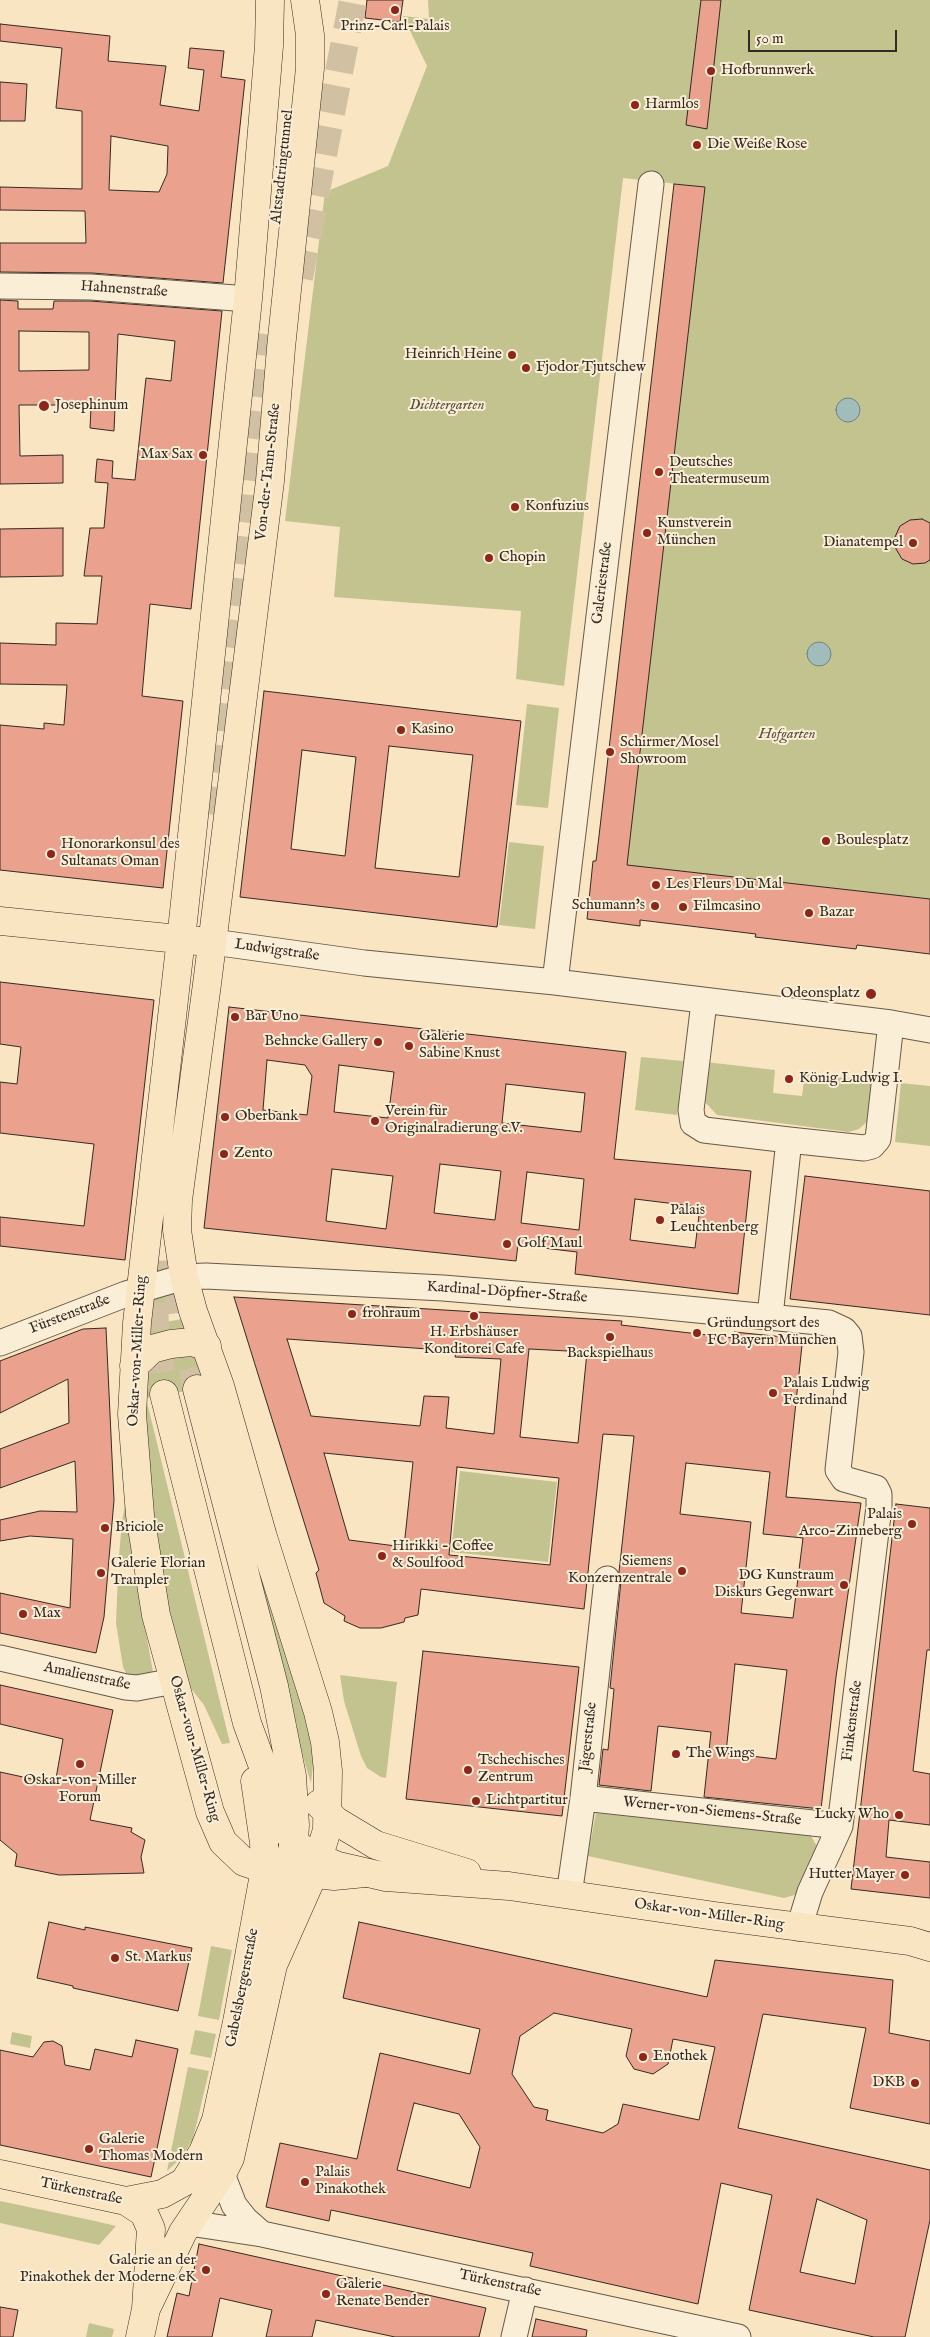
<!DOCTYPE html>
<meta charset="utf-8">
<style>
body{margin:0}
#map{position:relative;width:930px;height:2337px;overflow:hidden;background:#f9e5c2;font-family:"IM FELL English",serif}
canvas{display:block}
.scale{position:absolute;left:748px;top:30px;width:149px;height:22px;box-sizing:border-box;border:2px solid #342a22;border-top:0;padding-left:6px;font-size:15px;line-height:18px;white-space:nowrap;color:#342a22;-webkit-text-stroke:4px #fbeed7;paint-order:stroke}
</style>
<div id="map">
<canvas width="930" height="2337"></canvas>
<div class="scale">50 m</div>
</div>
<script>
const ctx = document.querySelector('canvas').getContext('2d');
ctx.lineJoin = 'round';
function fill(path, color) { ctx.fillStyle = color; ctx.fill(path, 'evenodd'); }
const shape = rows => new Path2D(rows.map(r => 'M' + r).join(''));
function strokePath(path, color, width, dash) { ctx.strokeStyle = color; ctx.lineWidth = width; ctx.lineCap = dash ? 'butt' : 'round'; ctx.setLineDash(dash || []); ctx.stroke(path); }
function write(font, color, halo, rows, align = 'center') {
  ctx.font = font + ' "IM FELL English",serif'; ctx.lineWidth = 4; ctx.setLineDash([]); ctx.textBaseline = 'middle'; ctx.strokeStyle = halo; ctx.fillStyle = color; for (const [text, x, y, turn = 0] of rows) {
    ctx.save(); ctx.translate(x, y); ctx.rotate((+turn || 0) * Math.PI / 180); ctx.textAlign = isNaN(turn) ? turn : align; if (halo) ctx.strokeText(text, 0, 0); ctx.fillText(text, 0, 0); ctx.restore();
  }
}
const green = shape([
 [428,0,930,0,930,899,625,865,628,840,630,840,631,831,705,187,623,178,564,686,516,679,521,611,334,597,340,527,285,521,325,192,388,166,427,66,403,16,429,19],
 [527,704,559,708,548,808,516,805],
 [509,842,544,846,535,929,499,925],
 [641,1057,683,1061,677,1115,635,1110],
 [706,1062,775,1070,773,1093,802,1096,805,1073,877,1082,871,1118,859,1129,849,1132,717,1115,705,1102,702,1092],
 [901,1083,930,1086,930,1146,895,1142],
 [170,1293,176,1295,184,1309,142,1316,150,1298],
 [188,1318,193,1329,142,1344,142,1326],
 [184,1350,201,1359,309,1713,314,1756,311,1783,294,1727,297,1726,235,1502,209,1387,146,1398,230,1743,222,1744,204,1705,189,1686,160,1609,140,1382,155,1357],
 [460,1471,557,1482,548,1562,451,1552],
 [126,1499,134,1565,118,1568,122,1521],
 [118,1575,136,1577,153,1672,143,1677,128,1677,123,1667,116,1623],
 [340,1675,397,1682,386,1778,381,1777,367,1768,361,1756,344,1701],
 [596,1813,811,1836,818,1848,798,1894,784,1898,588,1856],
 [211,1946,232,1950,219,2020,198,2016],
 [195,2030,216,2034,211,2058,190,2054],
 [12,2032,32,2036,30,2048,10,2044],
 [188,2067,209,2071,193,2139,182,2157,167,2171],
 [0,2201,95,2221,116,2226,99,2245,0,2223],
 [89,2323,114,2329,112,2337,86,2337]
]);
const water = shape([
 '836 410a12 12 0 1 1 24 0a12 12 0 1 1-24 0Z',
 '807 654a12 12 0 1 1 24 0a12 12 0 1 1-24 0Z'
]);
const building = shape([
 [367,0,403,0,400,22,365,18,367,0],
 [701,0,721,0,707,129,686,125,701,0],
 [0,24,110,36,108,61,166,66,160,105,199,111,204,70,188,68,190,48,224,51,221,77,245,80,223,283,92,273,0,272,0,243,86,243,85,211,0,210,0,187,82,189,82,111,56,108,62,48,0,41,0,24],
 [111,136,168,146,167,174,159,192,109,190,111,136],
 [0,82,27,84,25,121,0,121,0,82],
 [674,184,705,187,627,865,930,899,930,954,857,945,856,949,755,937,756,934,640,920,640,926,587,919,593,861,596,861,599,836,674,184],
 [0,300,18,301,18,309,53,309,54,301,90,301,222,311,191,609,150,604,142,696,183,701,163,888,0,870,0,725,44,729,44,723,64,725,67,685,0,684,0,643,56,645,56,623,97,624,102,576,84,576,90,528,104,528,108,483,95,482,97,459,113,461,112,478,135,480,146,378,171,381,175,341,118,334,114,431,90,428,91,408,89,405,19,405,20,456,63,455,63,483,0,484,0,300],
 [19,331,89,332,89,370,19,371,19,331],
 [922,519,930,523,930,560,925,563,913,564,902,559,896,549,895,537,900,526,910,520,922,519],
 [63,528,63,576,0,577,0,529,63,528],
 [264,691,521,721,497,927,240,897,264,691],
 [389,746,473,755,459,877,375,868,389,746],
 [302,750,356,757,345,856,291,849,302,750],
 [0,982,154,1000,125,1260,0,1246,0,1217,84,1226,94,1144,0,1133,0,1082,17,1084,21,1047,0,1044,0,982],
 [229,1007,626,1052,614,1159,751,1171,738,1294,575,1274,577,1252,518,1245,516,1261,204,1228,229,1007],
 [267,1060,305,1065,312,1076,307,1115,263,1110,267,1060],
 [339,1065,394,1072,388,1118,334,1112,339,1065],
 [506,1084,585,1093,581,1132,502,1123,506,1084],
 [440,1164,501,1171,495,1220,434,1213,440,1164],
 [332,1169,393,1176,386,1229,326,1221,332,1169],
 [527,1172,584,1179,579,1230,521,1223,527,1172],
 [635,1199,700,1207,695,1248,630,1240,635,1199],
 [805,1176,930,1191,930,1315,790,1299,805,1176],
 [234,1297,622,1321,621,1325,716,1336,734,1338,734,1332,784,1337,784,1343,802,1345,786,1497,861,1503,836,1677,821,1809,704,1797,711,1732,658,1726,651,1791,599,1785,603,1749,608,1750,614,1689,610,1688,621,1581,619,1572,634,1436,603,1434,584,1609,421,1589,418,1615,405,1618,404,1622,381,1628,360,1628,344,1621,345,1616,324,1603,316,1573,319,1570,234,1297],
 [287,1339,456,1351,455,1357,501,1359,494,1434,446,1428,449,1397,424,1396,420,1426,311,1416,287,1339],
 [529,1349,587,1352,578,1443,520,1437,529,1349],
 [324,1453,413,1462,404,1547,349,1540,324,1453],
 [686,1463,770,1472,763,1534,803,1538,793,1618,741,1613,751,1522,680,1514,686,1463],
 [457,1467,559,1478,550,1565,449,1555,457,1467],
 [735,1664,787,1670,776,1759,726,1753,735,1664],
 [106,1328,114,1500,104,1617,96,1653,0,1633,0,1593,70,1608,73,1539,30,1536,0,1541,0,1520,40,1511,77,1512,75,1461,0,1488,0,1449,69,1423,68,1379,0,1413,0,1361,83,1329,106,1328],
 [896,1504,930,1508,930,1650,927,1650,913,1771,930,1774,930,1825,889,1820,886,1857,930,1862,930,1898,851,1889,896,1504],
 [423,1651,579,1667,562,1816,406,1799,423,1651],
 [0,1685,113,1710,90,1820,132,1828,131,1832,145,1840,141,1857,144,1873,59,1875,15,1866,17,1854,0,1840,0,1772,55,1784,63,1739,0,1724,0,1685],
 [49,1922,85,1930,85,1927,192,1948,178,2011,73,1988,73,1986,37,1978,49,1922],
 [359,1922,707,1997,715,1960,893,1980,889,2033,930,2041,930,2124,850,2108,866,2028,763,2014,738,2128,930,2170,930,2220,905,2337,874,2337,749,2310,772,2195,721,2183,698,2304,530,2266,533,2253,331,2210,329,2221,266,2207,280,2143,357,2159,380,2053,470,2074,480,2029,343,1998,359,1922],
 [554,2013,632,2029,626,2056,634,2069,653,2074,668,2064,673,2039,715,2047,699,2120,623,2104,618,2124,603,2133,546,2120,548,2110,534,2107,512,2074,520,2036,554,2013],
 [414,2103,459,2114,480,2147,470,2188,397,2170,414,2103],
 [817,2199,867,2220,855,2284,800,2272,817,2199],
 [136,2040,178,2049,151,2177,0,2145,0,2050,33,2057,44,2042,53,2041,62,2046,65,2065,90,2070,95,2049,132,2057,136,2040],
 [199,2244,486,2308,479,2337,395,2337,316,2320,312,2337,266,2337,272,2310,220,2298,212,2337,167,2337,177,2293,189,2296,199,2244],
 [0,2307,18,2310,13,2337,0,2337,0,2307],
 [536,2319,587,2330,586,2337,532,2337,536,2319]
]);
const majorTunnel = shape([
 [299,278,353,0],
 [207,814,265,334],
 [153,1261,155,1329,164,1394],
 [177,1285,182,1324,197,1389]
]);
const minor = shape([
 [0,286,91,287,248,299],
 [213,942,364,963,555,982,891,1023,930,1030],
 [555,982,651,184],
 [704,1002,691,1110,693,1123,704,1130,789,1140,864,1148,872,1146,878,1139,891,1023],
 [770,1316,789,1140],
 [0,1343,126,1294,184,1277,206,1276,443,1288,637,1304,829,1323,844,1330,849,1336,851,1352,838,1470,844,1479,876,1488,879,1494,879,1507,840,1826,810,1892,799,1928],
 [0,1658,126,1687,137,1688,174,1681],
 [583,1798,840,1826],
 [569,1895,583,1798,607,1579],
 [222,2174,234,2205,245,2219,262,2234],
 [189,2223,262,2234,738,2337],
 [514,2337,525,2290]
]);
const major = shape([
 [270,0,269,46,248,299,184,912,137,1323,132,1414,140,1515,156,1615,210,1812,223,1842,244,1862,265,1869,334,1876,365,1873],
 [0,921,198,941],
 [134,1366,152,1349,171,1344,191,1342,207,1346],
 [164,1394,247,1723,286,1829,294,1842,308,1853,338,1866,386,1877,509,1886,715,1916,910,1941,930,1947],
 [319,1804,336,1821,376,1845,467,1873],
 [273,1965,313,1875,327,1830,328,1771,325,1742,318,1712,263,1537,220,1386,193,1311,184,1277,177,1230,178,1200,207,984,270,481,281,348,310,68,310,35,305,0],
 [0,2174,126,2201,144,2213,151,2229,146,2309,140,2337],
 [126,2201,162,2194,184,2182,203,2152,216,2120,237,2022,265,1869,264,1843,255,1781],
 [146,2309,183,2232,222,2174,230,2158,273,1965,278,1913,294,1842,295,1825,292,1776,274,1686,197,1389]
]);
const markers = [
 [395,10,5,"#8f2418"],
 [711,71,5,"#8f2418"],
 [635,105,5,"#8f2418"],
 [697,145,5,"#8f2418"],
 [512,355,5,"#8f2418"],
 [526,368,5,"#8f2418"],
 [44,406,6,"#8f2418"],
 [203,455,5,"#8f2418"],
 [659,472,5,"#8f2418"],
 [515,507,5,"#8f2418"],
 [647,533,5,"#8f2418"],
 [913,543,5,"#8f2418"],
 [489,558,5,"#8f2418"],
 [401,730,5,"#8f2418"],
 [610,752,5,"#8f2418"],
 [826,841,5,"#8f2418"],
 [51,854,5,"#8f2418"],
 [656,885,5,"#8f2418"],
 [655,906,5,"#8f2418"],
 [683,907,5,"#8f2418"],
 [809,913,5,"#8f2418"],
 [871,994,6,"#8f2418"],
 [235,1017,5,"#8f2418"],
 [378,1042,5,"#8f2418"],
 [409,1046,5,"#8f2418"],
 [789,1079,5,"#8f2418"],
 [225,1117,5,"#8f2418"],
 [375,1121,5,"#8f2418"],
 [224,1154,5,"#8f2418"],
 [660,1220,5,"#8f2418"],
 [507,1244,5,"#8f2418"],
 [352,1314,5,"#8f2418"],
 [474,1316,5,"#8f2418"],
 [697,1333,5,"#8f2418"],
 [610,1337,5,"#8f2418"],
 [773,1393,5,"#8f2418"],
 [912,1524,5,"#8f2418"],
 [105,1528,5,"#8f2418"],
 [382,1556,5,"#8f2418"],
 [682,1571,5,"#8f2418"],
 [101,1573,5,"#8f2418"],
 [844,1585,5,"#8f2418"],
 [23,1614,5,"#8f2418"],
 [676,1754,5,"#8f2418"],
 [80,1764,5,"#8f2418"],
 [468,1770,5,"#8f2418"],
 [476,1801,5,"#8f2418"],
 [899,1815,5,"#8f2418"],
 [905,1875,5,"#8f2418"],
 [115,1958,5,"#8f2418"],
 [643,2057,5,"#8f2418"],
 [915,2083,5,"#8f2418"],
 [89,2149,5,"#8f2418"],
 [305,2182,5,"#8f2418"],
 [206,2270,5,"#8f2418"],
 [326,2294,5,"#8f2418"]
];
const poiNames = [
 ["Prinz-Carl-Palais",395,27,"center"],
 ["Hofbrunnwerk",721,71],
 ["Harmlos",645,105],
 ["Die Weiße Rose",707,145],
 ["Heinrich Heine",502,355,"right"],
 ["Fjodor Tjutschew",536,368],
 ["Josephinum",55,406],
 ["Max Sax",193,455,"right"],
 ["Deutsches",669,463],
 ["Theatermuseum",669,480],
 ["Konfuzius",525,507],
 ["Kunstverein",657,524],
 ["München",657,541],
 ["Dianatempel",903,543,"right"],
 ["Chopin",499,558],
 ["Kasino",411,730],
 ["Schirmer/Mosel",620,743],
 ["Showroom",620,760],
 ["Boulesplatz",836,841],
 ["Honorarkonsul des",61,845],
 ["Sultanats Oman",61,862],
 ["Les Fleurs Du Mal",666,885],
 ["Schumann's",645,906,"right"],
 ["Filmcasino",693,907],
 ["Bazar",819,913],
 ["Odeonsplatz",860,994,"right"],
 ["Bar Uno",245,1017],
 ["Galerie",419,1037],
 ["Sabine Knust",419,1054],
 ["Behncke Gallery",368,1042,"right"],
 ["König Ludwig I.",799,1079],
 ["Verein für",385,1112],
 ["Originalradierung e.V.",385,1129],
 ["Oberbank",235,1117],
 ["Zento",234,1154],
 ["Palais",670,1211],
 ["Leuchtenberg",670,1228],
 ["Golf Maul",517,1244],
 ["frohraum",362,1314],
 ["Gründungsort des",707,1324],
 ["FC Bayern München",707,1341],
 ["H. Erbshäuser",474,1333,"center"],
 ["Konditorei Cafe",474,1350,"center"],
 ["Backspielhaus",610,1354,"center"],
 ["Palais Ludwig",783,1384],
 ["Ferdinand",783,1401],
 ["Palais",902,1515,"right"],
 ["Arco-Zinneberg",902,1532,"right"],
 ["Briciole",115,1528],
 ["Hirikki - Coffee",392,1547],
 ["& Soulfood",392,1564],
 ["Siemens",672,1562,"right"],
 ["Konzernzentrale",672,1579,"right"],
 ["Galerie Florian",111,1564],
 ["Trampler",111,1581],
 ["DG Kunstraum",834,1576,"right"],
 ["Diskurs Gegenwart",834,1593,"right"],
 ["Max",33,1614],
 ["The Wings",686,1754],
 ["Tschechisches",478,1761],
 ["Zentrum",478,1778],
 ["Oskar-von-Miller",80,1781,"center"],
 ["Forum",80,1798,"center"],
 ["Lichtpartitur",486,1801],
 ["Lucky Who",889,1815,"right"],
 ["Hutter Mayer",895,1875,"right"],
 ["St. Markus",125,1958],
 ["Enothek",653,2057],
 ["DKB",905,2083,"right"],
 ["Galerie",99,2140],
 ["Thomas Modern",99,2157],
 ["Palais",315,2173],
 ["Pinakothek",315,2190],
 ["Galerie an der",196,2261,"right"],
 ["Pinakothek der Moderne eK",196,2278,"right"],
 ["Galerie",336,2285],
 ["Renate Bender",336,2302]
];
const streetNames = [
 ["Altstadtringtunnel",283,167,-84],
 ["Hahnenstraße",124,290,4],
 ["Von-der-Tann-Straße",269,472,-84],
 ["Galeriestraße",603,583,-83],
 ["Ludwigstraße",277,951,8],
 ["Kardinal-Döpfner-Straße",507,1293,4],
 ["Fürstenstraße",70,1315,-21],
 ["Oskar-von-Miller-Ring",138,1351,-87],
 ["Amalienstraße",87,1677,12],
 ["Finkenstraße",853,1721,-83],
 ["Jägerstraße",589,1737,-84],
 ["Oskar-von-Miller-Ring",194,1749,74],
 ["Werner-von-Siemens-Straße",712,1812,6],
 ["Oskar-von-Miller-Ring",709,1915,8],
 ["Gabelsbergerstraße",243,1988,-79],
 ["Türkenstraße",81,2192,12],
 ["Türkenstraße",500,2284,12]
];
const parkNames = [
 ["Dichtergarten",447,406],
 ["Hofgarten",787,735]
];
fill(green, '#c3c390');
fill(water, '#a1bdbb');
strokePath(water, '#75827e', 1);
fill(building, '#eaa28e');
strokePath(building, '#342a22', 1);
strokePath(majorTunnel, '#d2c0a2', 28, [28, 14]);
strokePath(minor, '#65594a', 27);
strokePath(major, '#342a22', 29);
strokePath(minor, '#fbeed7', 25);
strokePath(major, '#f9e5c2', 28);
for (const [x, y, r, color] of markers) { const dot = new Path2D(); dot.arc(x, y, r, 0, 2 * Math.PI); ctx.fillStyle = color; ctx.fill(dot); strokePath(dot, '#fbeed7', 2); }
write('15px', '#342a22', '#fbeed7', poiNames, 'left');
write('15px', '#342a22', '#fbeed7', streetNames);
write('italic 15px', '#58503e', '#fbeed7', parkNames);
</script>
